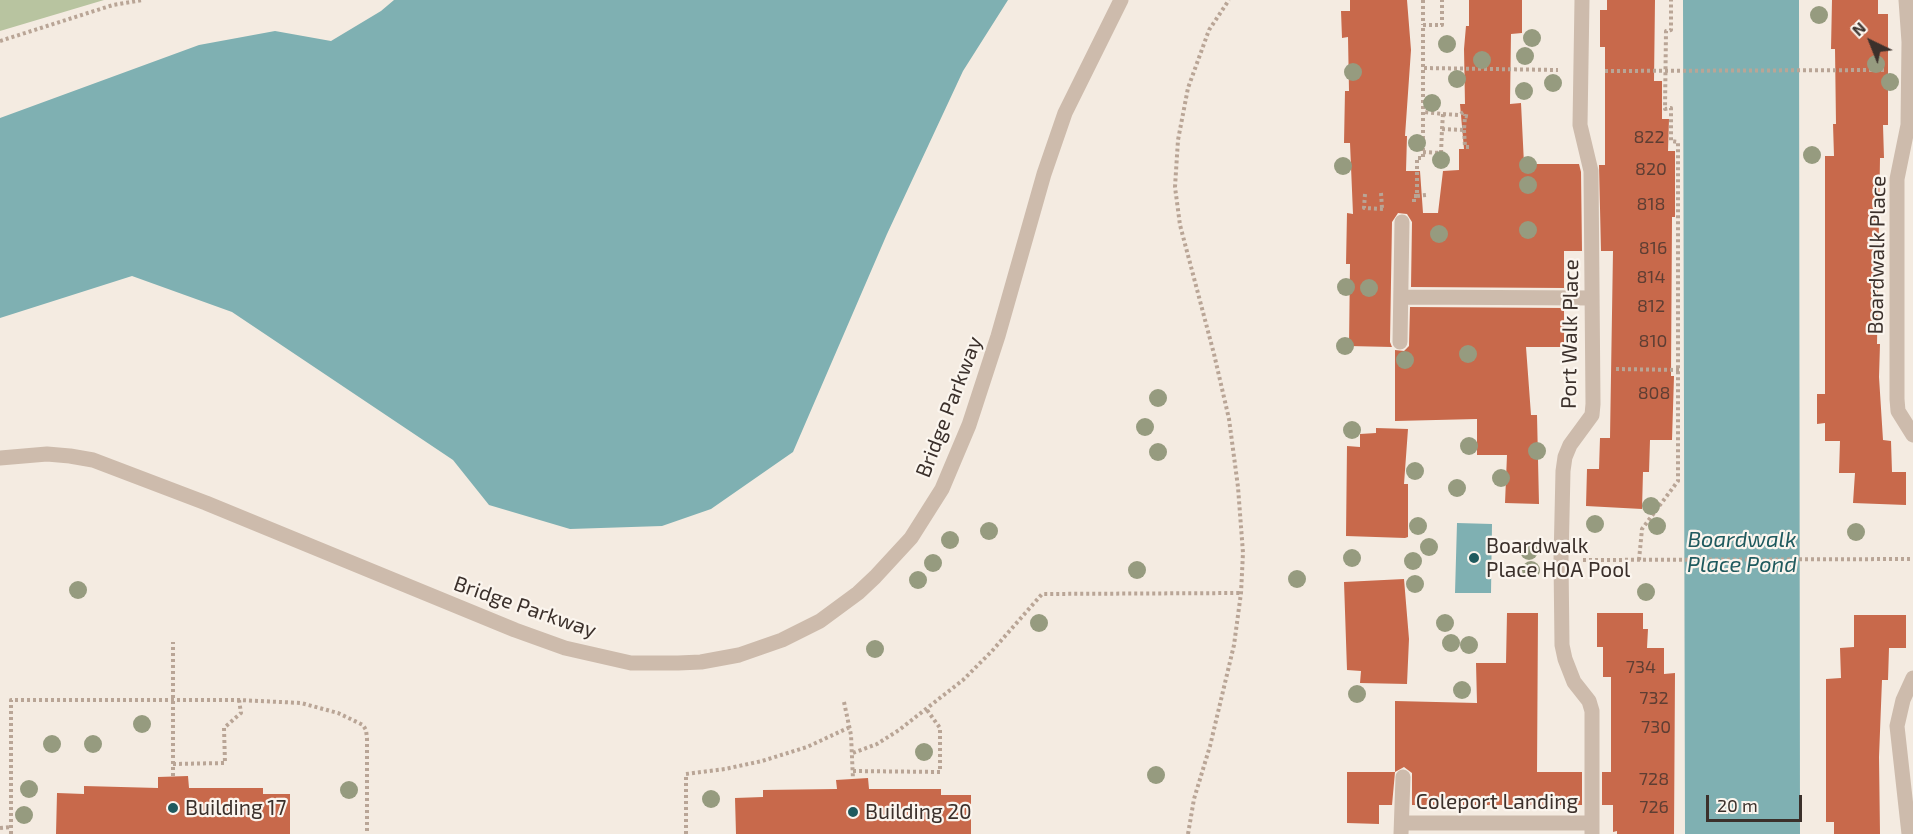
<!DOCTYPE html>
<style>
body{margin:0}
#map{position:relative;width:1913px;height:834px;overflow:hidden;background:#f4ebe1;font-family:"Exo 2",sans-serif}
canvas{display:block}
.north{position:absolute;left:1841px;top:12px;width:60px;height:60px;-webkit-text-stroke:4px #fbf5ee;paint-order:stroke;rotate:317deg;font-size:16px;font-weight:700;line-height:24px;text-align:center;color:#3b302b}
.north::after{content:'';display:block;margin:auto;width:21px;height:27px;background:#3b302b;clip-path:polygon(50% 0,100% 100%,50% 72%,0 100%)}
.scale{position:absolute;left:1706px;top:795px;width:96px;height:27px;box-sizing:border-box;border:3px solid #3b302b;border-top:0;padding-left:8px;font-size:18px;line-height:21px;white-space:nowrap;color:#3b302b;-webkit-text-stroke:4px #fbf5ee;paint-order:stroke}
</style>
<div id="map">
<canvas width="1913" height="834"></canvas>
<div class="north">N</div>
<div class="scale">20 m</div>
</div>
<script>
const ctx = document.querySelector('canvas').getContext('2d');
ctx.lineJoin = 'round';
function fill(path, color) { ctx.fillStyle = color; ctx.fill(path, 'evenodd'); }
const shape = rows => new Path2D(rows.map(r => 'M' + r).join(''));
function strokePath(path, color, width, dash) { ctx.strokeStyle = color; ctx.lineWidth = width; ctx.lineCap = dash ? 'butt' : 'round'; ctx.setLineDash(dash || []); ctx.stroke(path); }
function write(font, color, halo, rows, align = 'center') {
  ctx.font = font + ' "Exo 2",sans-serif'; ctx.lineWidth = 4.5; ctx.setLineDash([]); ctx.textBaseline = 'middle'; ctx.strokeStyle = halo; ctx.fillStyle = color; for (const [text, x, y, turn = 0] of rows) {
    ctx.save(); ctx.translate(x, y); ctx.rotate((+turn || 0) * Math.PI / 180); ctx.textAlign = isNaN(turn) ? turn : align; if (halo) ctx.strokeText(text, 0, 0); ctx.fillText(text, 0, 0); ctx.restore();
  }
}
const green = shape([
 [0,0,104,0,0,31]
]);
const water = shape([
 [394,0,1008,0,963,71,887,234,793,452,711,509,662,526,570,529,489,505,453,460,232,312,132,276,0,318,0,118,199,45,275,31,331,41,381,11],
 [1683,0,1799,0,1800,834,1685,834],
 [1457,523,1492,524,1491,593,1455,593]
]);
const building = shape([
 [1350,0,1407,0,1411,50,1405,136,1407,136,1406,171,1420,171,1423,213,1438,213,1443,171,1459,170,1459,149,1464,149,1460,104,1465,104,1464,49,1466,26,1469,26,1469,0,1522,0,1522,33,1511,34,1510,104,1521,103,1524,164,1579,164,1581,172,1582,251,1564,251,1564,288,1411,287,1412,222,1407,214,1398,213,1392,222,1390,342,1392,347,1349,346,1350,264,1346,264,1347,213,1353,214,1350,143,1344,143,1345,91,1349,91,1348,37,1342,38,1341,11,1350,11],
 [1607,0,1655,0,1654,81,1662,81,1662,119,1669,119,1668,151,1675,151,1675,217,1672,217,1671,376,1674,376,1672,440,1650,440,1649,472,1643,472,1642,509,1586,506,1587,469,1599,469,1600,438,1610,438,1613,251,1601,251,1599,165,1605,165,1605,47,1600,47,1600,10,1607,10],
 [1832,0,1878,0,1878,14,1888,14,1888,125,1883,125,1884,158,1880,158,1877,344,1880,344,1879,377,1883,440,1891,441,1892,472,1906,472,1906,505,1853,503,1855,473,1839,473,1840,441,1825,441,1825,423,1817,424,1817,394,1825,394,1825,156,1834,156,1833,124,1836,124,1835,49,1831,49],
 [1410,307,1564,308,1564,347,1526,347,1531,415,1537,415,1539,504,1505,503,1507,455,1477,455,1477,419,1395,421,1395,350,1404,351,1409,346],
 [1376,428,1408,429,1404,484,1408,484,1408,537,1405,538,1346,536,1347,446,1360,447,1360,434,1376,433],
 [1404,579,1409,639,1407,684,1360,683,1361,671,1347,670,1344,582],
 [1507,613,1538,613,1537,772,1582,772,1582,805,1412,805,1412,773,1404,767,1395,772,1395,701,1477,703,1476,663,1506,663],
 [1597,613,1643,613,1643,629,1648,629,1647,648,1664,648,1664,674,1675,673,1674,834,1617,834,1617,831,1613,832,1613,805,1602,805,1602,772,1611,772,1611,677,1603,677,1603,647,1597,647],
 [1854,615,1906,615,1906,648,1889,648,1888,680,1882,680,1879,757,1880,834,1834,834,1834,822,1826,822,1826,679,1841,678,1840,648,1854,647],
 [1347,772,1395,772,1392,805,1379,805,1379,824,1347,823],
 [188,776,189,788,263,788,263,794,290,794,290,834,56,834,57,793,84,794,84,786,158,788,158,777],
 [868,778,869,789,941,789,941,795,971,795,971,834,736,834,735,798,763,797,763,790,837,789,836,780]
]);
const path = shape([
 [1423,0,1423,25],
 [0,41,113,5,142,0],
 [1424,68,1558,70],
 [1605,71,1885,70],
 [1443,114,1459,115,1465,111],
 [1442,129,1464,130,1465,116,1470,117],
 [1464,130,1465,147,1470,147],
 [1423,152,1441,153,1442,129,1443,114,1424,112],
 [1381,193,1382,208],
 [1365,194,1364,208,1384,209],
 [1417,196,1426,195],
 [1414,202,1414,196,1417,196,1417,158,1423,158,1423,25,1442,25,1442,0],
 [1616,369,1679,370],
 [1583,560,1913,559],
 [1639,560,1642,529,1678,481,1678,142,1671,141,1671,108,1665,109,1666,31,1671,30,1671,0],
 [844,702,851,735,853,779],
 [853,753,877,744,899,730,963,680,992,651,1042,594,1241,593],
 [173,764,225,763,224,728,241,713,239,700],
 [853,771,940,772,940,728,927,710],
 [173,776,173,642],
 [0,828,11,827],
 [11,834,11,700,239,700,301,703,338,713,363,725,366,730,367,738,367,834],
 [686,834,686,774,725,769,762,761,807,747,850,727],
 [1188,834,1194,799,1210,746,1234,645,1241,593,1243,553,1238,487,1229,419,1214,354,1180,225,1175,187,1178,140,1188,88,1209,30,1229,0]
]);
const minor = shape([
 [1582,0,1580,125,1591,171,1593,404,1592,415,1570,445,1565,457,1563,471,1561,561,1562,645,1565,659,1574,682,1589,701,1592,711,1592,834],
 [1906,0,1909,42,1908,125,1897,179,1897,399,1898,411,1913,435],
 [1401,297,1592,298],
 [1400,342,1402,222],
 [1402,823,1592,823],
 [1401,834,1403,777],
 [1909,834,1897,726,1903,700,1913,678]
]);
const tertiary = shape([
 [0,458,47,454,70,456,93,460,206,503,515,630,565,648,631,663,678,663,701,662,739,655,782,640,820,621,858,593,875,577,911,538,942,489,969,425,998,336,1044,174,1065,113,1121,0]
]);
const trees = [
 [1819,15],
 [1532,38],
 [1447,44],
 [1525,56],
 [1482,60],
 [1876,64],
 [1353,72],
 [1457,79],
 [1890,82],
 [1553,83],
 [1524,91],
 [1432,103],
 [1417,143],
 [1812,155],
 [1441,160],
 [1528,165],
 [1343,166],
 [1528,185],
 [1528,230],
 [1439,234],
 [1346,287],
 [1369,288],
 [1345,346],
 [1468,354],
 [1405,360],
 [1158,398],
 [1145,427],
 [1352,430],
 [1469,446],
 [1537,451],
 [1158,452],
 [1415,471],
 [1501,478],
 [1457,488],
 [1651,506],
 [1595,524],
 [1418,526],
 [1657,526],
 [989,531],
 [1856,532],
 [950,540],
 [1429,547],
 [1529,551],
 [1352,558],
 [1413,561],
 [933,563],
 [1137,570],
 [1531,570],
 [1297,579],
 [918,580],
 [1415,584],
 [78,590],
 [1646,592],
 [1039,623],
 [1445,623],
 [1451,643],
 [1469,645],
 [875,649],
 [1462,690],
 [1357,694],
 [142,724],
 [52,744],
 [93,744],
 [924,752],
 [1156,775],
 [29,789],
 [349,790],
 [711,799],
 [24,815]
];
const markers = [
 [1474,558,6,"#1f5a5e"],
 [173,808,6,"#1f5a5e"],
 [853,812,6,"#1f5a5e"]
];
const numberNames = [
 ["822",1649,137],
 ["820",1651,169],
 ["818",1651,204],
 ["816",1653,248],
 ["814",1651,277],
 ["812",1651,306],
 ["810",1653,341],
 ["808",1654,393],
 ["734",1641,667],
 ["732",1654,698],
 ["730",1656,727],
 ["728",1654,779],
 ["726",1654,807]
];
const streetNames = [
 ["Boardwalk Place",1877,255,-89],
 ["Port Walk Place",1570,334,-89],
 ["Bridge Parkway",949,407,-69],
 ["Bridge Parkway",525,607,19],
 ["Coleport Landing",1497,802]
];
const poiNames = [
 ["Boardwalk",1486,546],
 ["Place HOA Pool",1486,570],
 ["Building 17",185,808],
 ["Building 20",865,812]
];
const waterNames = [
 ["Boardwalk",1742,540],
 ["Place Pond",1742,565]
];
fill(green, '#b8c4a0');
fill(water, '#7fb0b2');
fill(building, '#c8694b');
strokePath(path, '#b9a596', 4, [3, 3]);
strokePath(minor, '#cdbbac', 15);
strokePath(tertiary, '#cdbbac', 15);
ctx.fillStyle = '#969b7f';
for (const [x, y] of trees) { ctx.beginPath(); ctx.arc(x, y, 9, 0, 2 * Math.PI); ctx.fill(); }
for (const [x, y, r, color] of markers) { const dot = new Path2D(); dot.arc(x, y, r, 0, 2 * Math.PI); ctx.fillStyle = color; ctx.fill(dot); strokePath(dot, '#fbf5ee', 2); }
write('18px', '#5e3e33', null, numberNames);
write('21px', '#3b302b', '#fbf5ee', streetNames);
write('21px', '#3b302b', '#fbf5ee', poiNames, 'left');
write('italic 22px', '#1f5a5e', '#fbf5ee', waterNames);
</script>
